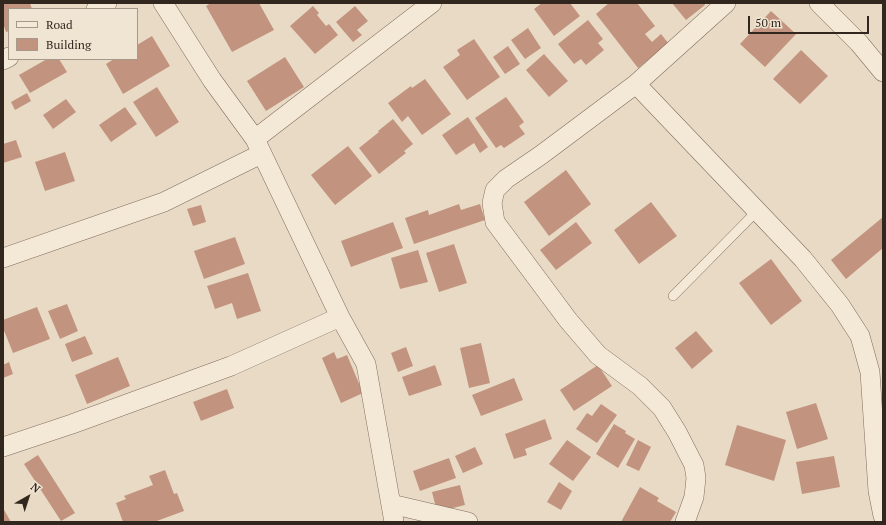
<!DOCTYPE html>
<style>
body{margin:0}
#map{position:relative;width:886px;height:525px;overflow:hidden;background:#e8dac5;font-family:"PT Serif",serif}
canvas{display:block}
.frame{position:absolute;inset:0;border:4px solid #32271f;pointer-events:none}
.legend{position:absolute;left:8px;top:8px;width:130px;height:52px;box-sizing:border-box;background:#f0e5d3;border:1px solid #a4998b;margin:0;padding:5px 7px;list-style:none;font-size:12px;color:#32271f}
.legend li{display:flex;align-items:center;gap:8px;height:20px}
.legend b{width:20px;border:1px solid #a4998b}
.north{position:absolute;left:8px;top:477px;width:40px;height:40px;-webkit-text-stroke:3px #f0e5d3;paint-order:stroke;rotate:39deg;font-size:11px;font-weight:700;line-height:16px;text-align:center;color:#32271f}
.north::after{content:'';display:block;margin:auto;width:14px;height:18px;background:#32271f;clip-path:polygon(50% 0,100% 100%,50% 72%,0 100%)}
.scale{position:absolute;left:748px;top:16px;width:121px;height:18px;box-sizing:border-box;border:2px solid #32271f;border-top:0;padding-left:5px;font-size:12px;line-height:14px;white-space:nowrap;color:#32271f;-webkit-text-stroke:3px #f0e5d3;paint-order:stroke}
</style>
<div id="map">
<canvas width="886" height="525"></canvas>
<div class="frame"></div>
<ul class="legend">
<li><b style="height:5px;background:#f4e8d7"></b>Road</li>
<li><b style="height:11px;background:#c2947f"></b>Building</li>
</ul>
<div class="north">N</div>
<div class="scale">50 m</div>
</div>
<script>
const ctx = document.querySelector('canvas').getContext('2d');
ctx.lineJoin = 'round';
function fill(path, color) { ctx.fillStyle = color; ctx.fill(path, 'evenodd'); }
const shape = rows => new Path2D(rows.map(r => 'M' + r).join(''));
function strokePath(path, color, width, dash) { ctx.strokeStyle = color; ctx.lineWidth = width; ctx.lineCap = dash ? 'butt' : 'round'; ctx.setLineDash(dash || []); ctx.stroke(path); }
const building = shape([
 [3,3,30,3,32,9,9,9,9,31,6,32,3,23],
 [211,3,259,3,274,30,232,52,206,6],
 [542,3,570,3,580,16,554,36,534,9],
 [609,3,637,3,655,26,645,34,652,42,661,34,669,44,638,68,596,14],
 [672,3,704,3,705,5,686,20],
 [313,6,319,13,317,15,326,26,329,24,338,35,315,54,290,26],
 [355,6,368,21,357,30,362,35,353,42,336,22],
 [771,11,796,34,765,67,740,44],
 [588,20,603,39,598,43,604,50,586,65,581,59,574,64,558,44],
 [528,28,541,48,525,59,511,40],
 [152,36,170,66,123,94,106,64,114,59,137,59,137,45],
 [474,39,500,77,467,100,443,67,460,55,457,50],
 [508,46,520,64,505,74,493,57],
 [801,50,828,76,800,104,773,79],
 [544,54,568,81,549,97,526,70],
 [285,57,304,87,266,111,247,81],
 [47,59,59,59,67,72,30,93,19,75],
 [425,79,451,114,422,135,408,116,402,122,388,103,411,86,412,88],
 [157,87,179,122,156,137,133,102],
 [27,93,31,101,15,110,11,102],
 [506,97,524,122,519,126,525,134,504,148,501,145,496,148,475,118],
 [66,99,76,112,53,129,43,115],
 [125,107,137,124,111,142,99,125],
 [468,117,488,147,480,153,474,143,456,155,442,135],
 [393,119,413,144,404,151,406,153,379,174,359,148,379,132,378,131],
 [16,140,22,157,3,163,3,144],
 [348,146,372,176,335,205,311,175],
 [65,152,75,181,45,191,35,162],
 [566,170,591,204,549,236,524,202],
 [651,202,677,236,639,264,614,230],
 [459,204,461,210,480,204,485,220,414,244,405,218,428,210,429,215],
 [201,205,206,222,193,226,187,209],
 [883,217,883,248,846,279,831,260],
 [393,222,403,248,351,267,341,241],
 [576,222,592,243,556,270,540,250],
 [235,237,245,264,204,279,194,251],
 [454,244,467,283,439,292,426,253],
 [418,250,428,282,400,289,391,258],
 [771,259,802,301,771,325,739,283],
 [248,273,261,311,237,319,232,303,215,309,207,286],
 [67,304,78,331,60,339,48,311],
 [37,307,50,339,13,353,3,328,3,320],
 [696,331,713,351,692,369,675,348],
 [85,336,93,354,72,362,65,344],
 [481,343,490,383,469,388,460,348],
 [406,347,413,366,398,372,391,353],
 [334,352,337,359,347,355,363,393,341,403,322,358],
 [118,357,130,386,87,404,75,375],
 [9,362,13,374,3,378,3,365],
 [435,365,442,385,409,396,402,377],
 [598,365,612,386,574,411,560,390],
 [514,378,523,400,481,416,472,395],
 [227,389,234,408,201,421,193,402],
 [816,403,828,439,797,449,786,412],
 [601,404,617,415,597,443,576,429,587,413,592,416],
 [545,419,552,439,525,449,527,455,514,459,505,434],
 [614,424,626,431,625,433,635,439,618,468,596,454],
 [737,425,786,440,774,481,725,465],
 [567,440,591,457,573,481,549,464],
 [638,440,651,447,639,471,626,465],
 [475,447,483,464,463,473,455,456],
 [38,455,75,513,61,521,24,464],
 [834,456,840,487,802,494,796,462],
 [449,458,456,478,420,491,413,471],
 [165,470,174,494,177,493,184,511,154,522,123,522,116,503,126,499,124,496,153,485,149,476],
 [559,482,572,491,561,510,547,502],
 [460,485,465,505,437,512,432,492],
 [640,487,659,498,657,501,676,512,670,522,621,522],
 [3,508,11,522,3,522]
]);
const service = shape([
 [673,296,757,211]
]);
const minor = shape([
 [163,3,212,80,255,139,340,317,366,364,394,522],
 [819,3,859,43,883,72],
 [96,9,107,3],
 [3,60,9,57],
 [636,84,803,259,840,305,860,336,870,372,878,491,883,516],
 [255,139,432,3],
 [3,258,164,202,261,154],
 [3,447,72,424,231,366,340,317],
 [391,504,468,522],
 [685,522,694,497,696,478,694,465,677,432,662,408,640,386,598,355,568,320,495,222,492,203,495,190,506,179,541,155,636,84,726,3]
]);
fill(building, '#c2947f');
strokePath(service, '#816d5d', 10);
strokePath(minor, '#816d5d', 20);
strokePath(service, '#f4e8d7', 9);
strokePath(minor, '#f4e8d7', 19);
</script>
